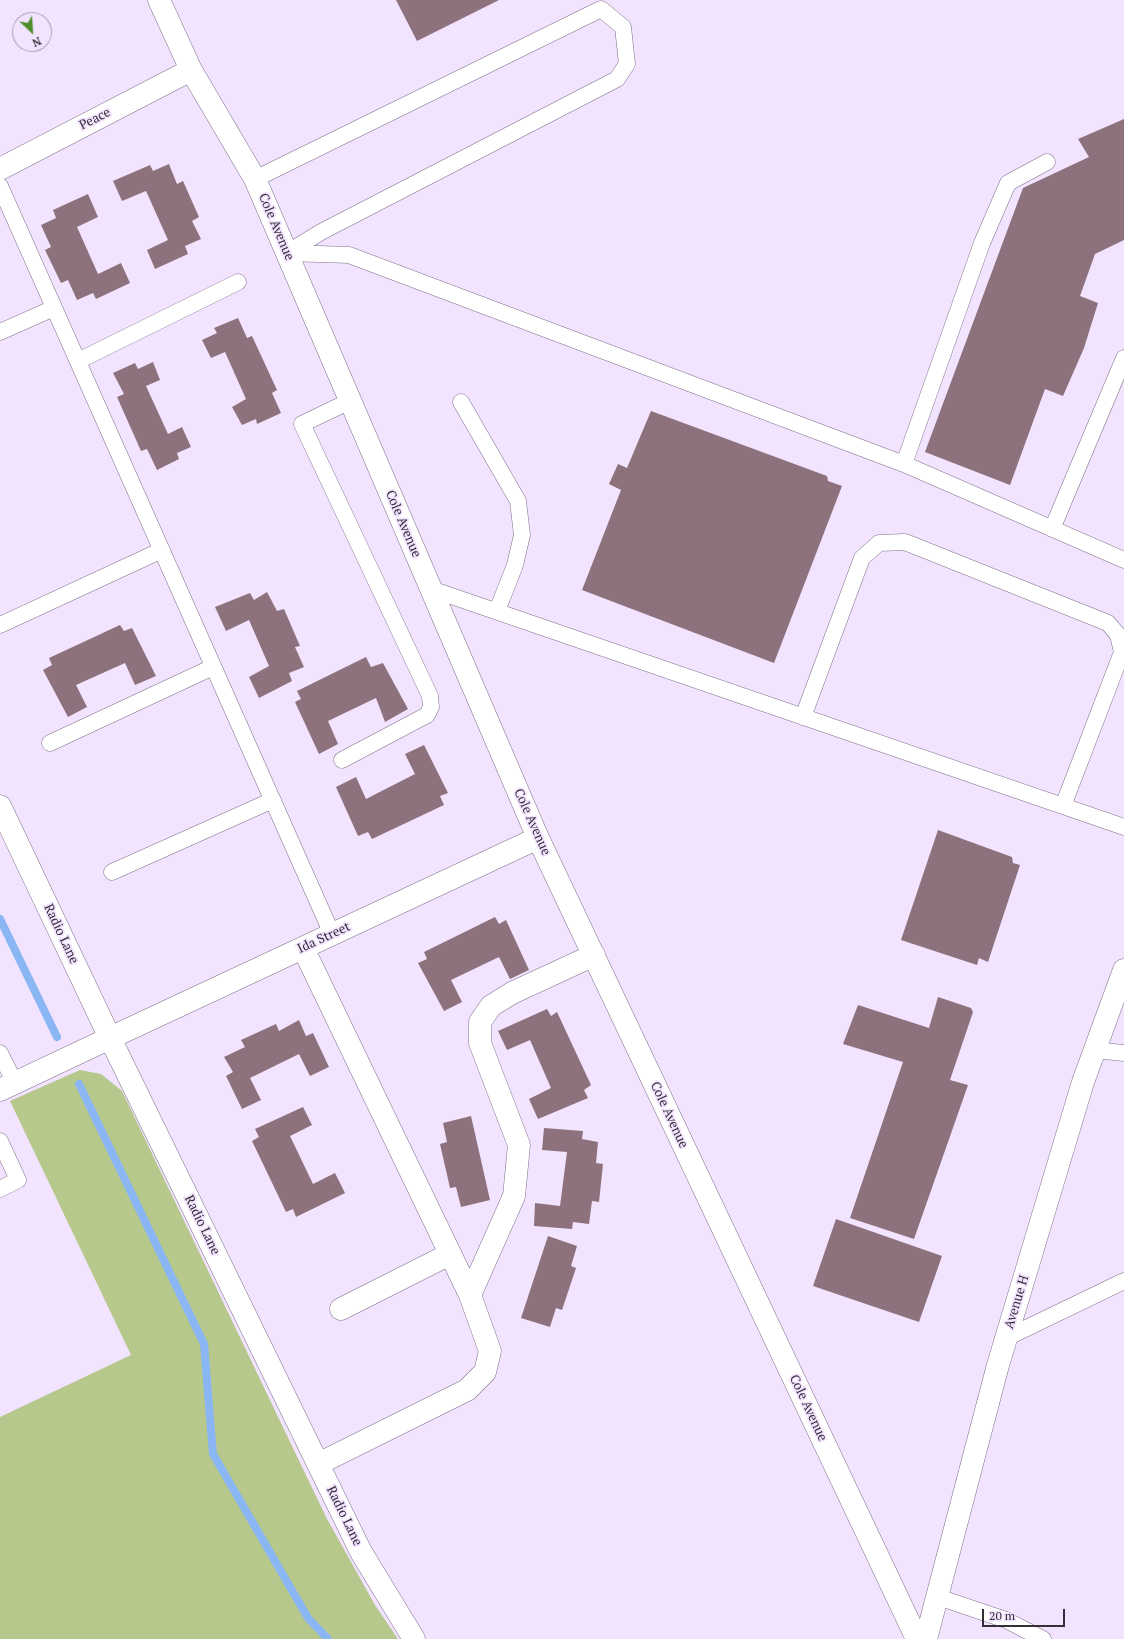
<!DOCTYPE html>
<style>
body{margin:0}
#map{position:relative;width:1124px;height:1639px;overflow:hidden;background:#f2e3fe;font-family:"PT Serif",serif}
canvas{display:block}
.north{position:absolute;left:12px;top:12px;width:40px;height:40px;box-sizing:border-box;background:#f2e3fe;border:1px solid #a69baf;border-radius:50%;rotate:155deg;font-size:11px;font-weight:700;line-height:16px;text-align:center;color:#342e38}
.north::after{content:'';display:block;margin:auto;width:14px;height:18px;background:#4f8c2b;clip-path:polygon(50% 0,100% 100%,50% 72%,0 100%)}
.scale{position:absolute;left:982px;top:1609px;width:83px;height:18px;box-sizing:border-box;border:2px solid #342e38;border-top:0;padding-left:5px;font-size:12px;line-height:14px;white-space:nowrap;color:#342e38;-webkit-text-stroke:3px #f2e3fe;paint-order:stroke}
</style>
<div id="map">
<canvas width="1124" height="1639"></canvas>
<div class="north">N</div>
<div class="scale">20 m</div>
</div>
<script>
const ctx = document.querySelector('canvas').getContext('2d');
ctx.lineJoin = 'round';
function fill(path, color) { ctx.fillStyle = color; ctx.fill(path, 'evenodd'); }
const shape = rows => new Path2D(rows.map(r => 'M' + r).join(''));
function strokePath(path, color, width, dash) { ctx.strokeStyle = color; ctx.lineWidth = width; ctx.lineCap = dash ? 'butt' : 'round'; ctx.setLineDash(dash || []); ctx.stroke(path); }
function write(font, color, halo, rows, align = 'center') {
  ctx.font = font + ' "PT Serif",serif'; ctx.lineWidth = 3.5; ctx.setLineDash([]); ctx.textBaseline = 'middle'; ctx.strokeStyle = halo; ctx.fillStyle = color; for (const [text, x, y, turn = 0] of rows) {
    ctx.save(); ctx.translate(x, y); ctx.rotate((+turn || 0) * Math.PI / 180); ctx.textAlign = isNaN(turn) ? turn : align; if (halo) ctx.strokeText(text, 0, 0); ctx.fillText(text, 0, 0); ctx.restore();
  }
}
const green = shape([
 [80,1070,101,1074,122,1091,326,1517,375,1605,398,1639,0,1639,0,1417,131,1355,10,1101]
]);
const stream = shape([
 [0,919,57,1037],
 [79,1084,204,1344,213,1454,308,1618,328,1639]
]);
const building = shape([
 [396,0,499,0,417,41],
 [1124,119,1124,240,1095,254,1080,296,1098,303,1084,348,1063,396,1045,389,1010,485,925,452,1023,188,1089,157,1078,139],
 [169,164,177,184,183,181,199,217,192,221,201,239,185,246,188,254,155,269,147,250,168,240,146,191,122,201,113,181,150,165,153,171],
 [88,194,98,217,77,227,98,274,121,263,130,283,96,299,93,293,77,300,68,280,61,283,45,250,51,247,41,225,56,218,53,210],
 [238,318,247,338,252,336,277,390,272,393,281,413,257,424,256,419,242,425,232,407,246,399,225,352,211,358,202,340,217,333,214,328],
 [153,362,160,380,146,386,168,434,182,427,191,447,177,453,179,459,157,470,147,449,141,451,117,397,124,394,113,373,135,363,138,369],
 [651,411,827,476,828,481,842,486,774,663,582,590,621,490,609,484,618,464,627,468],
 [267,592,277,611,284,609,300,646,295,647,304,667,289,673,292,681,259,698,249,677,269,666,249,620,226,631,215,607,250,593,254,600],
 [120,625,124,631,132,628,156,676,135,685,125,663,76,685,87,707,68,717,43,670,52,665,49,658],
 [366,657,371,667,383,663,408,709,385,722,376,698,328,721,338,744,319,754,295,702,301,699,297,691],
 [424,745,448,793,440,796,444,805,372,839,368,832,358,836,336,787,356,777,366,799,415,774,405,754],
 [938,830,1012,857,1013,863,1020,865,988,962,979,958,977,965,901,940],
 [495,917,499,924,506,920,529,970,510,979,499,957,451,980,462,1002,444,1011,418,963,427,959,424,952],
 [938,997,971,1008,973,1012,950,1080,968,1085,914,1239,850,1218,903,1062,843,1044,858,1005,929,1028],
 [547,1009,551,1016,557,1012,591,1085,584,1090,588,1098,538,1119,529,1099,551,1088,530,1040,507,1050,498,1031],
 [299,1020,306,1036,313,1033,329,1067,310,1076,299,1054,250,1078,261,1100,242,1109,226,1076,233,1072,224,1057,245,1047,241,1040,276,1024,279,1031],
 [303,1107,312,1125,290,1136,313,1184,335,1173,345,1193,296,1217,293,1209,286,1212,252,1141,259,1137,255,1129],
 [471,1116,490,1200,461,1207,456,1187,450,1188,440,1144,447,1142,443,1123],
 [544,1128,583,1131,582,1139,598,1142,596,1163,603,1164,599,1202,592,1201,589,1224,573,1222,572,1229,534,1226,535,1203,560,1206,567,1152,542,1150],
 [836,1219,942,1256,919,1322,813,1286],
 [548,1236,577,1246,571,1266,576,1268,562,1310,556,1308,550,1327,521,1318]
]);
const service = shape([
 [255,179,601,9,623,27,627,64,617,79,321,232,287,253],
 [0,186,332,934],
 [287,253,349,255,904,464,1124,560],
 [0,332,54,308],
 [78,361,238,282],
 [461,402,518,501,522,535,515,565,497,611],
 [904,464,982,243,1008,183,1047,162],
 [1052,529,1124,358],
 [431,589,1124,827],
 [0,625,162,550],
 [803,717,862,558,879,543,905,542,1108,623,1118,635,1122,652,1063,806],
 [50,743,213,667],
 [342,760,427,715,431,707,430,696,302,424,350,401],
 [112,872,273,800],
 [1095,1050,1124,1053],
 [0,1053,15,1083],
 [0,1141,18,1180,0,1189],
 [1006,1338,1124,1281],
 [938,1597,1006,1620,1043,1639]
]);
const minor = shape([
 [159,0,191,70,255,179,538,838,917,1639],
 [0,169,191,70],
 [303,948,470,1295,490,1351,485,1372,467,1390,318,1464],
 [110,1038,538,838],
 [470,1295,514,1196,519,1145,480,1043,480,1022,491,1006,512,993,594,955],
 [341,1309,450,1254]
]);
const tertiary = shape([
 [0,806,110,1038,361,1552,414,1639],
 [0,1090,110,1038]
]);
const primary = shape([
 [926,1639,998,1365,1083,1082,1124,970]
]);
const streetNames = [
 ["Peace",95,119,-27],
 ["Cole Avenue",276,227,67],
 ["Cole Avenue",403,524,67],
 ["Cole Avenue",532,822,66],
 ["Radio Lane",61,934,65],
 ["Ida Street",324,938,-25],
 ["Cole Avenue",669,1115,65],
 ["Radio Lane",202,1225,64],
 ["Avenue H",1017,1302,-73],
 ["Cole Avenue",808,1408,65],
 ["Radio Lane",344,1516,64]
];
fill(green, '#b7c88c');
strokePath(stream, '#8ab6f4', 8);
fill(building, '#8d727d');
strokePath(service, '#7e7189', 17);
strokePath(minor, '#7e7189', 23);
strokePath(tertiary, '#7e7189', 23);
strokePath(primary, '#7e7189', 23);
strokePath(service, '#fff', 16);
strokePath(minor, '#fff', 22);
strokePath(tertiary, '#fff', 22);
strokePath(primary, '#fff', 22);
write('13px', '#342e38', '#f2e3fe', streetNames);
</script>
